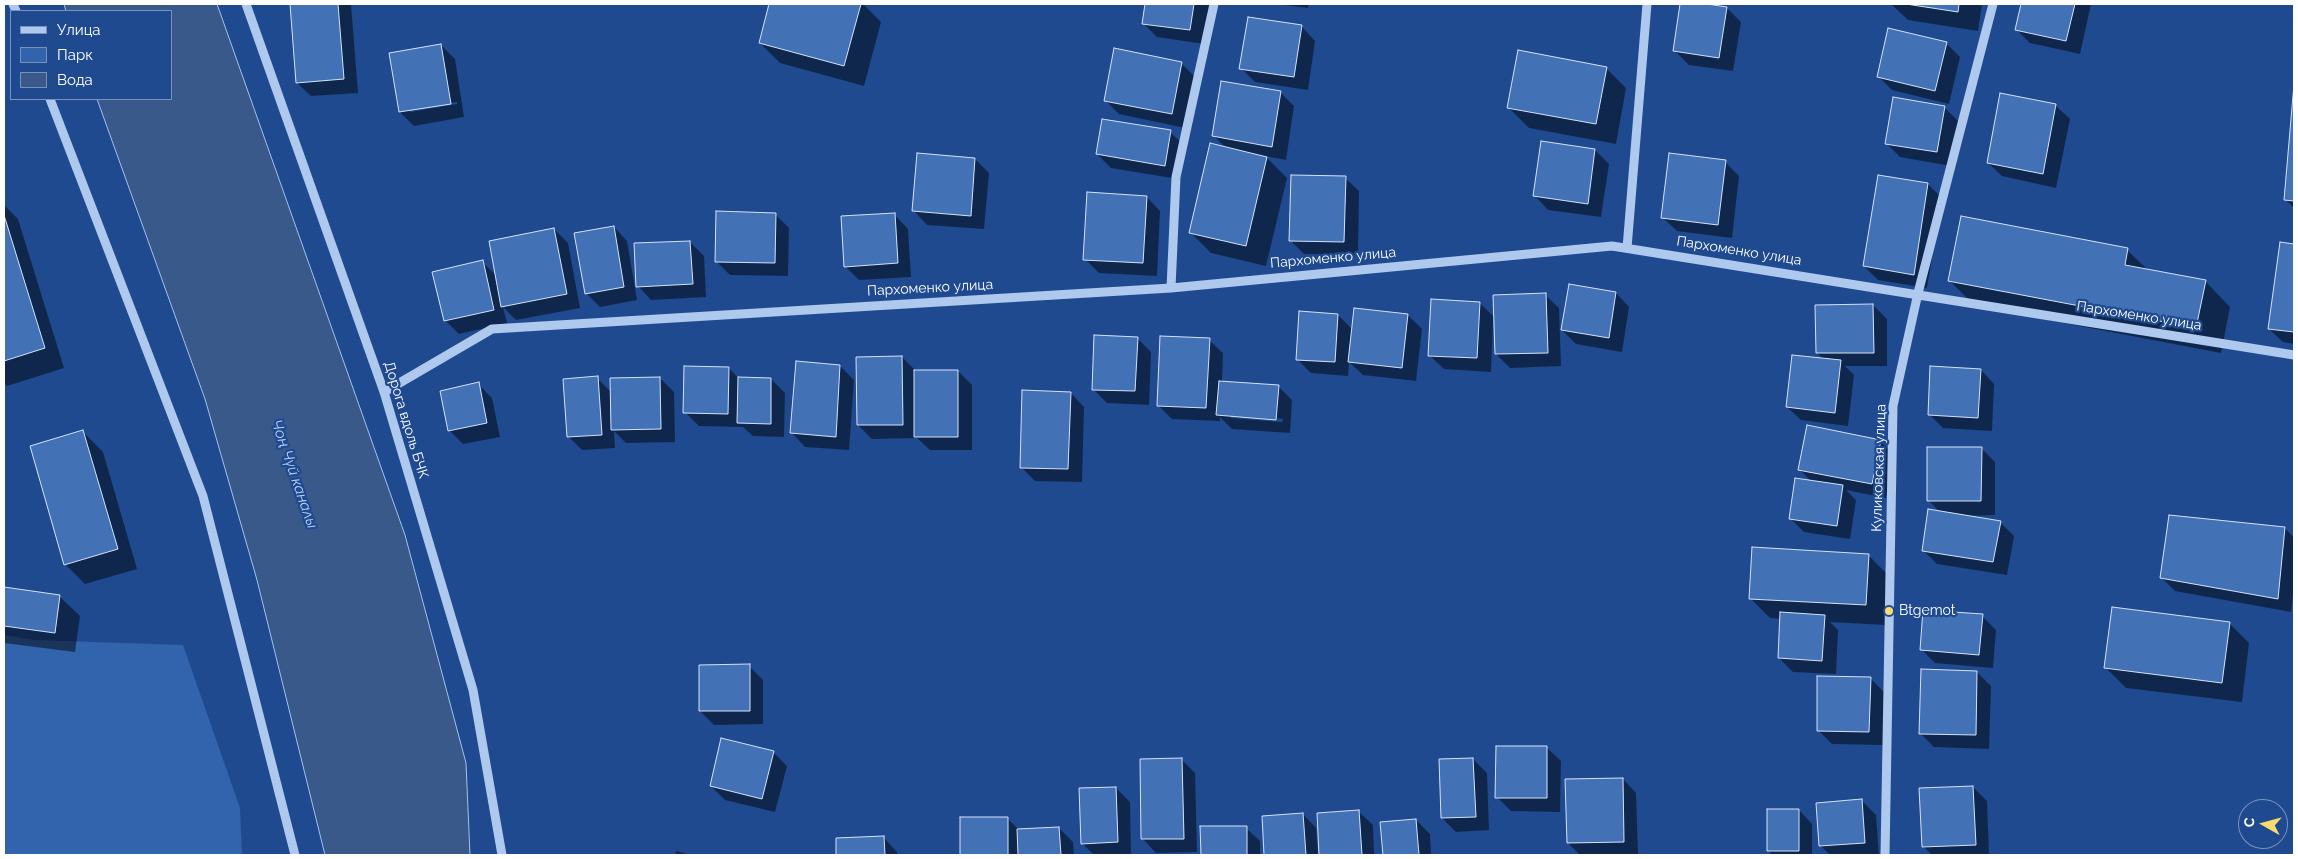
<!DOCTYPE html>
<meta charset="utf-8">
<style>
body{margin:0}
#map{position:relative;width:2298px;height:859px;overflow:hidden;background:#1f4a90;font-family:Raleway,sans-serif}
canvas{display:block}
.frame{position:absolute;inset:0;border:5px solid #fff;pointer-events:none}
.legend{position:absolute;left:10px;top:10px;width:162px;height:90px;box-sizing:border-box;background:#1f4a90;border:1px solid #7992bc;margin:0;padding:6px 9px;list-style:none;font-size:15px;color:#fff}
.legend li{display:flex;align-items:center;gap:10px;height:25px}
.legend b{width:25px;border:1px solid #7992bc}
.north{position:absolute;left:2238px;top:799px;width:50px;height:50px;box-sizing:border-box;background:#1f4a90;border:1px solid #7992bc;border-radius:50%;rotate:277deg;font-size:14px;font-weight:700;line-height:20px;text-align:center;color:#fff}
.north::after{content:'';display:block;margin:auto;width:18px;height:22px;background:#fbda6f;clip-path:polygon(50% 0,100% 100%,50% 72%,0 100%)}
</style>
<div id="map">
<canvas width="2298" height="859"></canvas>
<div class="frame"></div>
<ul class="legend">
<li><b style="height:6px;background:#afc8ed"></b>Улица</li>
<li><b style="height:14px;background:#3263ad"></b>Парк</li>
<li><b style="height:14px;background:#3a598b"></b>Вода</li>
</ul>
<div class="north">С</div>
</div>
<script>
const ctx = document.querySelector('canvas').getContext('2d');
ctx.lineJoin = 'round';
function fill(path, color) { ctx.fillStyle = color; ctx.fill(path, 'evenodd'); }
const shape = rows => new Path2D(rows.map(r => 'M' + r).join(''));
function strokePath(path, color, width, dash) { ctx.strokeStyle = color; ctx.lineWidth = width; ctx.lineCap = dash ? 'butt' : 'round'; ctx.setLineDash(dash || []); ctx.stroke(path); }
function write(font, color, halo, rows, align = 'center') {
  ctx.font = font + ' Raleway,sans-serif'; ctx.lineWidth = 4.5; ctx.setLineDash([]); ctx.textBaseline = 'middle'; ctx.strokeStyle = halo; ctx.fillStyle = color; for (const [text, x, y, turn = 0] of rows) {
    ctx.save(); ctx.translate(x, y); ctx.rotate((+turn || 0) * Math.PI / 180); ctx.textAlign = isNaN(turn) ? turn : align; if (halo) ctx.strokeText(text, 0, 0); ctx.fillText(text, 0, 0); ctx.restore();
  }
}
const green = shape([
 [4,635,34,640,183,645,240,808,242,855,4,855]
]);
const water = shape([
 [64,4,217,4,405,535,466,763,470,855,325,855,257,580,205,399,97,99,171,99,171,11,66,11,64,4]
]);
const shadow = shape([
 [291,4,351,4,358,93,311,96,297,83],
 [770,4,863,4,881,22,864,86,780,63,760,43],
 [1146,4,1210,4,1204,44,1157,37,1143,23],
 [1277,4,1309,4,1308,8],
 [1682,4,1727,8,1741,22,1733,71,1689,65,1675,51],
 [1891,4,1982,4,1978,31,1908,20],
 [2022,4,2091,4,2080,54,2030,43,2016,29],
 [1302,27,1315,41,1308,90,1255,82,1241,68],
 [1946,43,1960,57,1949,104,1892,90,1878,76],
 [441,45,455,59,464,117,414,126,400,112],
 [457,102,457,104,410,112,410,109],
 [1181,63,1195,77,1185,128,1119,114,1105,100],
 [1606,68,1626,88,1616,144,1529,128,1509,108],
 [1280,92,1294,106,1286,160,1265,156,1287,178,1266,266,1211,253,1191,233,1226,148,1213,135],
 [2001,95,2056,106,2070,119,2056,188,2002,176,1988,163],
 [2294,99,2294,208,2286,200],
 [1944,107,1958,121,1951,166,1900,157,1887,144],
 [1170,132,1184,145,1178,179,1111,168,1097,154],
 [1595,150,1609,164,1601,217,1548,210,1535,196],
 [975,159,989,173,984,229,927,225,914,211],
 [1725,162,1739,176,1732,238,1677,231,1663,218],
 [1345,178,1359,191,1358,255,1304,254,1290,240],
 [1928,184,1942,198,1927,288,1878,280,1864,266],
 [1147,197,1160,211,1157,276,1099,273,1085,259],
 [4,205,18,219,64,368,7,386,4,383],
 [775,214,789,228,788,276,730,275,716,261],
 [895,215,908,229,911,277,859,280,845,266],
 [614,227,627,241,637,300,600,307,586,293],
 [554,229,568,243,580,308,516,320,503,307,507,323,459,334,445,320,482,262,497,276],
 [690,242,704,256,706,297,651,300,638,286],
 [2281,243,2294,245,2294,344,2283,342,2269,329],
 [2127,250,2148,270,2205,281,2230,307,2221,353,1975,306,1950,281],
 [1616,293,1629,307,1622,352,1576,344,1562,330],
 [1545,295,1559,308,1561,366,1510,368,1496,354,1495,320,1493,320,1491,372,1444,369,1430,356,1480,303,1495,318],
 [1873,305,1887,319,1887,366,1845,366,1854,375,1848,426,1801,420,1787,407,1824,360,1817,353],
 [1338,315,1353,330,1408,315,1422,329,1416,381,1363,375,1349,362,1348,376,1311,373,1297,359],
 [1137,338,1151,352,1149,405,1107,403,1093,389],
 [1209,340,1223,353,1222,382,1278,386,1292,400,1290,433,1232,429,1220,417,1220,421,1172,419,1158,405],
 [1231,415,1283,419,1282,422,1231,418],
 [902,357,916,371,958,371,972,385,972,450,930,450,917,438,872,439,858,425],
 [840,366,854,380,849,450,805,447,792,433],
 [729,368,739,379,771,379,785,393,784,437,753,436,743,427,699,426,685,412],
 [1981,370,1994,384,1992,431,1943,428,1929,414],
 [597,378,611,392,660,378,674,392,675,442,626,443,614,431,615,448,582,450,568,436],
 [478,384,492,398,500,437,463,444,449,430],
 [1071,393,1084,407,1082,482,1035,481,1021,467],
 [83,432,103,452,137,569,85,584,65,564],
 [1880,441,1894,455,1886,498,1846,490,1856,500,1850,539,1804,532,1790,518,1812,482,1800,470],
 [1981,448,1995,462,1995,515,1962,516,2000,522,2014,536,2007,575,1937,564,1923,550,1940,512,1928,500],
 [2285,528,2294,538,2294,583,2291,612,2175,591,2161,577],
 [1868,555,1888,575,1885,625,1830,622,1838,630,1836,674,1793,672,1779,658,1781,619,1770,618,1750,598],
 [4,589,59,596,80,616,75,652,4,643],
 [1982,616,1996,630,1993,668,1935,663,1921,649],
 [2229,623,2249,643,2242,702,2126,688,2106,668],
 [749,666,763,680,763,724,714,725,700,711],
 [1977,672,1991,686,1989,749,1934,747,1920,733],
 [1870,678,1884,692,1883,745,1832,744,1818,730],
 [1547,748,1561,761,1560,812,1511,811,1497,797],
 [773,752,787,766,775,812,725,800,711,786],
 [1181,759,1195,773,1197,852,1156,853,1143,839],
 [1473,759,1487,773,1489,830,1456,832,1442,818],
 [1623,779,1636,793,1638,855,1580,855,1568,843],
 [1973,787,1987,801,1989,855,1932,855,1923,846],
 [1116,788,1130,802,1131,855,1094,855,1082,843],
 [1862,801,1876,815,1879,855,1830,855,1821,846],
 [1799,810,1812,824,1812,855,1773,855,1768,851],
 [1359,812,1373,825,1374,855,1321,855,1318,814],
 [1303,814,1316,828,1318,855,1265,855,1263,817],
 [961,818,1008,819,1019,830,1059,828,1073,842,1074,855,961,855],
 [1416,820,1430,834,1431,855,1384,855,1381,823],
 [1202,827,1246,828,1260,841,1260,855,1202,855],
 [884,838,897,852,897,855,838,855,837,840],
 [676,851,691,855,675,855]
]);
const building = shape([
 [290,4,338,4,344,79,296,83,290,4],
 [769,4,861,4,844,66,759,43,769,4],
 [1145,4,1194,4,1190,30,1142,24,1145,4],
 [1680,4,1707,4,1727,7,1719,58,1673,51,1680,4],
 [1906,4,1959,4,1958,12,1906,4],
 [2021,4,2075,4,2066,41,2015,30,2021,4],
 [1248,17,1302,25,1294,77,1239,69,1248,17],
 [1888,28,1947,42,1935,91,1877,77,1888,28],
 [441,44,451,104,399,112,389,53,441,44],
 [1114,48,1182,62,1172,114,1104,101,1114,48],
 [1518,50,1607,67,1596,124,1507,108,1518,50],
 [1221,81,1281,91,1272,147,1212,136,1221,81],
 [2294,84,2294,201,2284,200,2294,84],
 [2000,93,2056,104,2043,174,1987,163,2000,93],
 [1893,97,1945,106,1937,152,1885,144,1893,97],
 [1102,119,1171,130,1165,166,1096,154,1102,119],
 [1541,141,1595,149,1588,204,1533,196,1541,141],
 [1210,143,1267,157,1246,246,1189,233,1210,143],
 [917,153,975,158,971,216,912,211,917,153],
 [1669,153,1726,160,1718,225,1661,218,1669,153],
 [1291,175,1346,176,1344,242,1289,241,1291,175],
 [1878,175,1928,183,1914,275,1863,266,1878,175],
 [1087,192,1147,196,1143,263,1083,260,1087,192],
 [716,211,776,213,775,263,715,262,716,211],
 [895,213,898,263,844,267,841,216,895,213],
 [4,215,45,348,4,361,4,215],
 [1961,216,2128,248,2125,265,2206,280,2196,328,1948,281,1961,216],
 [614,226,624,287,585,294,574,233,614,226],
 [554,228,567,294,501,307,489,241,554,228],
 [690,241,693,284,636,287,634,243,690,241],
 [2280,242,2294,244,2294,332,2268,329,2280,242],
 [483,260,494,310,444,321,432,272,483,260],
 [1569,284,1616,292,1609,338,1561,330,1569,284],
 [1546,293,1548,353,1495,354,1493,295,1546,293],
 [1431,299,1480,302,1477,358,1428,356,1431,299],
 [1873,304,1874,353,1816,353,1815,305,1873,304],
 [1354,308,1408,314,1402,368,1348,362,1354,308],
 [1299,311,1338,314,1335,362,1296,360,1299,311],
 [1094,335,1138,337,1135,391,1092,390,1094,335],
 [1160,336,1210,338,1206,408,1157,406,1160,336],
 [1792,355,1841,360,1835,413,1786,407,1792,355],
 [902,356,903,425,857,425,856,357,902,356],
 [796,361,840,365,836,437,790,433,796,361],
 [684,366,729,367,728,414,683,413,684,366],
 [1930,366,1981,369,1978,418,1928,415,1930,366],
 [914,370,958,370,958,437,914,437,914,370],
 [598,376,602,435,567,437,563,379,598,376],
 [660,377,661,429,611,430,610,378,660,377],
 [738,377,771,378,771,424,737,423,738,377],
 [1219,381,1279,385,1276,420,1216,415,1219,381],
 [479,382,487,423,448,431,440,391,479,382],
 [1022,390,1071,392,1068,469,1020,468,1022,390],
 [1807,425,1881,440,1872,484,1798,470,1807,425],
 [83,430,118,549,64,565,30,446,83,430],
 [1927,447,1982,447,1981,501,1927,501,1927,447],
 [1795,478,1843,485,1837,526,1789,519,1795,478],
 [1928,509,2001,521,1993,562,1922,551,1928,509],
 [2169,515,2285,527,2278,599,2160,578,2169,515],
 [1752,547,1869,554,1866,605,1749,599,1752,547],
 [4,587,60,595,55,633,4,626,4,587],
 [2112,607,2230,622,2222,683,2104,668,2112,607],
 [1923,610,1983,614,1979,655,1920,650,1923,610],
 [1780,612,1825,615,1822,661,1778,658,1780,612],
 [750,664,750,711,699,711,699,665,750,664],
 [1921,669,1977,671,1976,735,1919,734,1921,669],
 [1817,676,1871,677,1869,732,1817,731,1817,676],
 [721,738,774,751,762,799,710,786,721,738],
 [1496,746,1547,746,1547,798,1495,798,1496,746],
 [1182,758,1184,839,1141,839,1140,759,1182,758],
 [1473,758,1476,817,1441,818,1439,759,1473,758],
 [1623,778,1624,842,1567,843,1565,779,1623,778],
 [1973,786,1976,845,1922,847,1919,788,1973,786],
 [1116,787,1118,842,1081,844,1079,788,1116,787],
 [1862,799,1865,843,1819,846,1816,803,1862,799],
 [1767,809,1799,809,1799,851,1767,851,1767,809],
 [1359,810,1362,855,1319,855,1317,813,1359,810],
 [1303,813,1306,855,1264,855,1262,816,1303,813],
 [960,817,1008,817,1008,855,960,855,960,817],
 [1416,819,1419,855,1383,855,1380,822,1416,819],
 [1200,826,1247,826,1247,855,1201,855,1200,826],
 [1059,827,1061,855,1018,855,1017,829,1059,827],
 [884,836,885,855,836,855,836,838,884,836]
]);
const minor = shape([
 [13,4,16,11],
 [246,4,384,392,473,690,502,855],
 [50,99,203,496,295,855],
 [1627,248,1647,4],
 [1171,288,1176,177,1214,4],
 [384,392,492,329,1171,288,1612,246,2294,355],
 [1885,855,1893,406,1918,293,1993,4]
]);
const markers = [
 [1889,611,5,"#fbda6f"]
];
const streetNames = [
 ["Пархоменко улица",1739,251,9],
 ["Пархоменко улица",1333,258,-5],
 ["Пархоменко улица",930,288,-3],
 ["Пархоменко улица",2139,316,9],
 ["Дорога вдоль БЧК",406,420,73],
 ["Куликовская улица",1879,468,-88]
];
const poiNames = [
 ["Btgemot",1899,611]
];
const waterNames = [
 ["Чоң Чүй каналы",294,474,71]
];
fill(green, '#3263ad');
fill(water, '#3a598b');
strokePath(water, '#a2c2ee', 1);
fill(shadow, '#0007');
fill(building, '#4371b5');
strokePath(building, '#d4e3f9', 1);
strokePath(minor, '#afc8ed', 9);
for (const [x, y, r, color] of markers) { const dot = new Path2D(); dot.arc(x, y, r, 0, 2 * Math.PI); ctx.fillStyle = color; ctx.fill(dot); strokePath(dot, '#1f4a90', 2); }
write('14px', '#fff', '#1f4a90', streetNames);
write('14px', '#fff', '#1f4a90', poiNames, 'left');
write('italic 15px', '#bbd2f4', '#1f4a90', waterNames);
</script>
